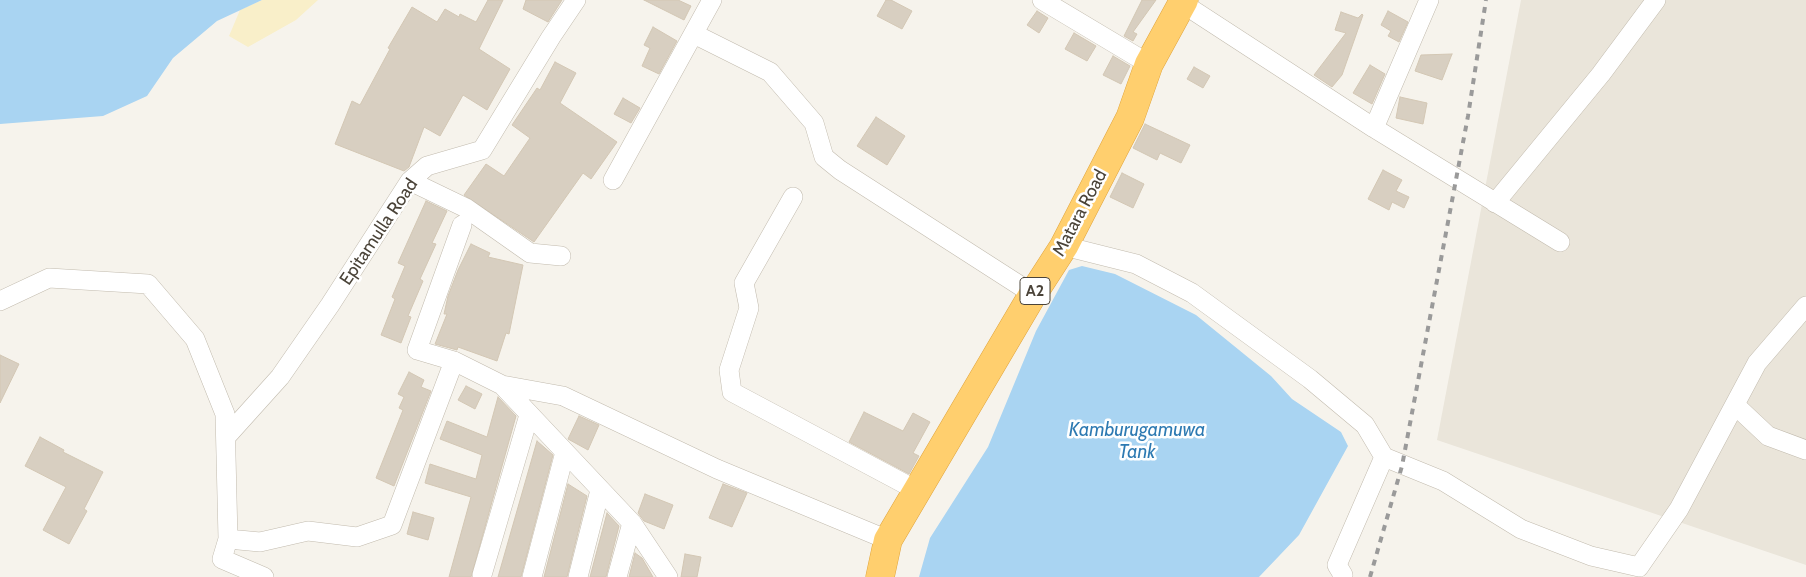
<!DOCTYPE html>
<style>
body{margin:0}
canvas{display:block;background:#f6f3ec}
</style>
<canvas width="1806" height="577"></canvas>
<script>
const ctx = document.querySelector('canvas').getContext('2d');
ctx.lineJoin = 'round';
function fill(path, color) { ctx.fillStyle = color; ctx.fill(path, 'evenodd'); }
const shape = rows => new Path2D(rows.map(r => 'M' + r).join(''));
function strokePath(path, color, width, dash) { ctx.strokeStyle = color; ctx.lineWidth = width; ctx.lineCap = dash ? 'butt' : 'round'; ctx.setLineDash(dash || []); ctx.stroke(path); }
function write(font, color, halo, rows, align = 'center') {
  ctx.font = font + ' Cabin,sans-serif'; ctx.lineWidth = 5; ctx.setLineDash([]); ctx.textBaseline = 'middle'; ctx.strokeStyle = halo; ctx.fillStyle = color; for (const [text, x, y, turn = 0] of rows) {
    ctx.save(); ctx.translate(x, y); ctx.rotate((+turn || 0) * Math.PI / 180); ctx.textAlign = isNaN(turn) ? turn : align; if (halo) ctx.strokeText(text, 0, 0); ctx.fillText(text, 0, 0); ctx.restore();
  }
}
const residential = shape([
 [1521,0,1806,0,1806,565,1437,440]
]);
const sand = shape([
 [262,0,318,0,296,20,248,47,229,36,240,10]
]);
const water = shape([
 [0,0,262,0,217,21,173,58,147,96,103,116,0,124],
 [1082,266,1115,274,1196,315,1271,376,1292,399,1341,432,1348,446,1299,535,1259,577,919,577,930,538,988,447,1036,331,1069,270]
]);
const building = shape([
 [488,0,503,0,479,49,510,69,487,110,463,95,440,136,424,127,409,167,404,171,335,144,352,101,360,105,390,49,388,48,412,7,437,22,445,9,459,17,460,14,476,22,488,0],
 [526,0,562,0,548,22,523,9,526,0],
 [644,0,678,0,691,6,684,20,644,0],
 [886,0,891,0,912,11,902,29,877,16,886,0],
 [1142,0,1156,0,1133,32,1137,34,1133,41,1124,36,1142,0],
 [1037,11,1048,18,1039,33,1027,25,1037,11],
 [1388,11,1408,22,1399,42,1388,36,1391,31,1381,25,1388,11],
 [1341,12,1358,18,1362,14,1363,15,1342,75,1332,87,1314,75,1346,33,1335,30,1341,12],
 [653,27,677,41,659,74,642,66,650,48,644,45,653,27],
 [1074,33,1096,46,1087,61,1065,49,1074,33],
 [1452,54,1442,80,1415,71,1421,55,1452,54],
 [1113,56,1130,66,1121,84,1103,75,1113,56],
 [555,62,576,73,560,103,617,142,591,179,583,173,534,242,464,195,486,164,504,176,530,138,512,125,537,88,540,90,555,62],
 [1370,65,1385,74,1372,104,1353,93,1370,65],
 [1194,67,1210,76,1203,88,1187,79,1194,67],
 [1400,97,1427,103,1423,124,1396,118,1400,97],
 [623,98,640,108,631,123,614,114,623,98],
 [876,117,905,136,887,165,857,146,876,117],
 [1145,124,1190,145,1181,163,1160,153,1157,160,1133,148,1145,124],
 [1383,170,1402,180,1396,191,1409,197,1404,208,1392,202,1389,210,1368,199,1383,170],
 [1122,173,1144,184,1133,208,1110,197,1122,173],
 [426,201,447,211,432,243,436,244,420,279,423,281,408,316,411,317,401,343,381,335,395,299,392,297,405,266,398,263,426,201],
 [471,244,490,253,488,257,523,265,509,334,506,333,497,361,458,347,457,350,435,344,447,314,444,314,448,296,458,270,471,244],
 [0,355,19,364,0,403,0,355],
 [409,372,424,380,421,387,431,391,394,486,376,478,403,410,399,408,404,397,398,394,409,372],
 [466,386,482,394,475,409,458,400,466,386],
 [498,397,516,416,471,577,449,577,471,497,425,483,430,464,476,479,482,455,440,439,447,421,487,437,498,397],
 [864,412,903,431,913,413,930,422,913,453,919,456,909,474,849,442,864,412],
 [579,416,599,425,588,450,568,439,579,416],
 [40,437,64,450,63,452,103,472,84,509,87,511,69,544,43,530,66,487,25,466,40,437],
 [537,441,553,455,521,577,498,577,537,441],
 [568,484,587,496,567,577,544,577,568,484],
 [723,484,747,493,732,527,709,518,723,484],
 [645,494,673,505,664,529,644,521,638,513,645,494],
 [413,512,434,518,428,540,407,534,413,512],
 [607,513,619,526,606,577,590,577,607,513],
 [635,553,642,558,653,577,629,577,635,553],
 [685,554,701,557,697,577,681,577,685,554]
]);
const minor = shape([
 [1042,0,1149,64],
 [1182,3,1374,128,1560,242],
 [694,34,770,72,814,123,824,157,840,170,1033,294],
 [1374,128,1429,0],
 [613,180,712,0],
 [410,181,466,208,530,253,561,256],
 [793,197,744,283,749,308,729,370,732,392,918,491],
 [1495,203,1601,74,1656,0],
 [462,225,417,350,454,361,502,385,632,523,668,577],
 [1064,246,1136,264,1192,293,1310,379,1365,425,1384,457,1443,481,1521,529,1591,556,1639,567,1679,509,1757,363,1806,306],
 [0,301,49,278,148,284,195,339,225,414,228,539,260,542,308,531,357,537,392,525,454,361],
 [502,385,563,396,717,469,888,540],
 [1735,405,1768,436,1806,450],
 [226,437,280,377,330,305,410,181,427,166,482,150,551,37,576,0],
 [228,539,222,559,264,577],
 [482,575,529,415],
 [532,577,565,452],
 [578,577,600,490],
 [617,577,632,523],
 [1342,577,1343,575,1337,565,1384,457]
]);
const highway = shape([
 [880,577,888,540,1033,294,1064,246,1130,118,1149,64,1184,0]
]);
const rail = shape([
 [1370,577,1402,466,1468,116,1486,0]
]);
const shields = [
 [1035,291,30]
];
const shieldNames = [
 ["A2",1035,291]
];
const streetNames = [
 ["Matara Road",1080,213,-62],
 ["Epitamulla Road",379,232,-56]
];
const waterNames = [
 ["Kamburugamuwa",1137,430],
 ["Tank",1137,452]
];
fill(residential, '#eae5da');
fill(sand, '#f9efc9');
fill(water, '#a9d4f2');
fill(building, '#d8cfc1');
strokePath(building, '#d3c7b4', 1);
strokePath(minor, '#c2bbae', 20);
strokePath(highway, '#e0a43c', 29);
strokePath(minor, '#fff', 19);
strokePath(highway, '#ffcf6e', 28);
strokePath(rail, '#9a9a9a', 4, [6, 6]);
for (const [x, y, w] of shields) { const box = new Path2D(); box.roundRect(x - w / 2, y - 13.5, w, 27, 4); ctx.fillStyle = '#fff'; ctx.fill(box); strokePath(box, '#4b4439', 1); }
write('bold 16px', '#4b4439', null, shieldNames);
write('18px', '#4b4439', '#fff', streetNames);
write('italic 19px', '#2e7ab2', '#fff', waterNames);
</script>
